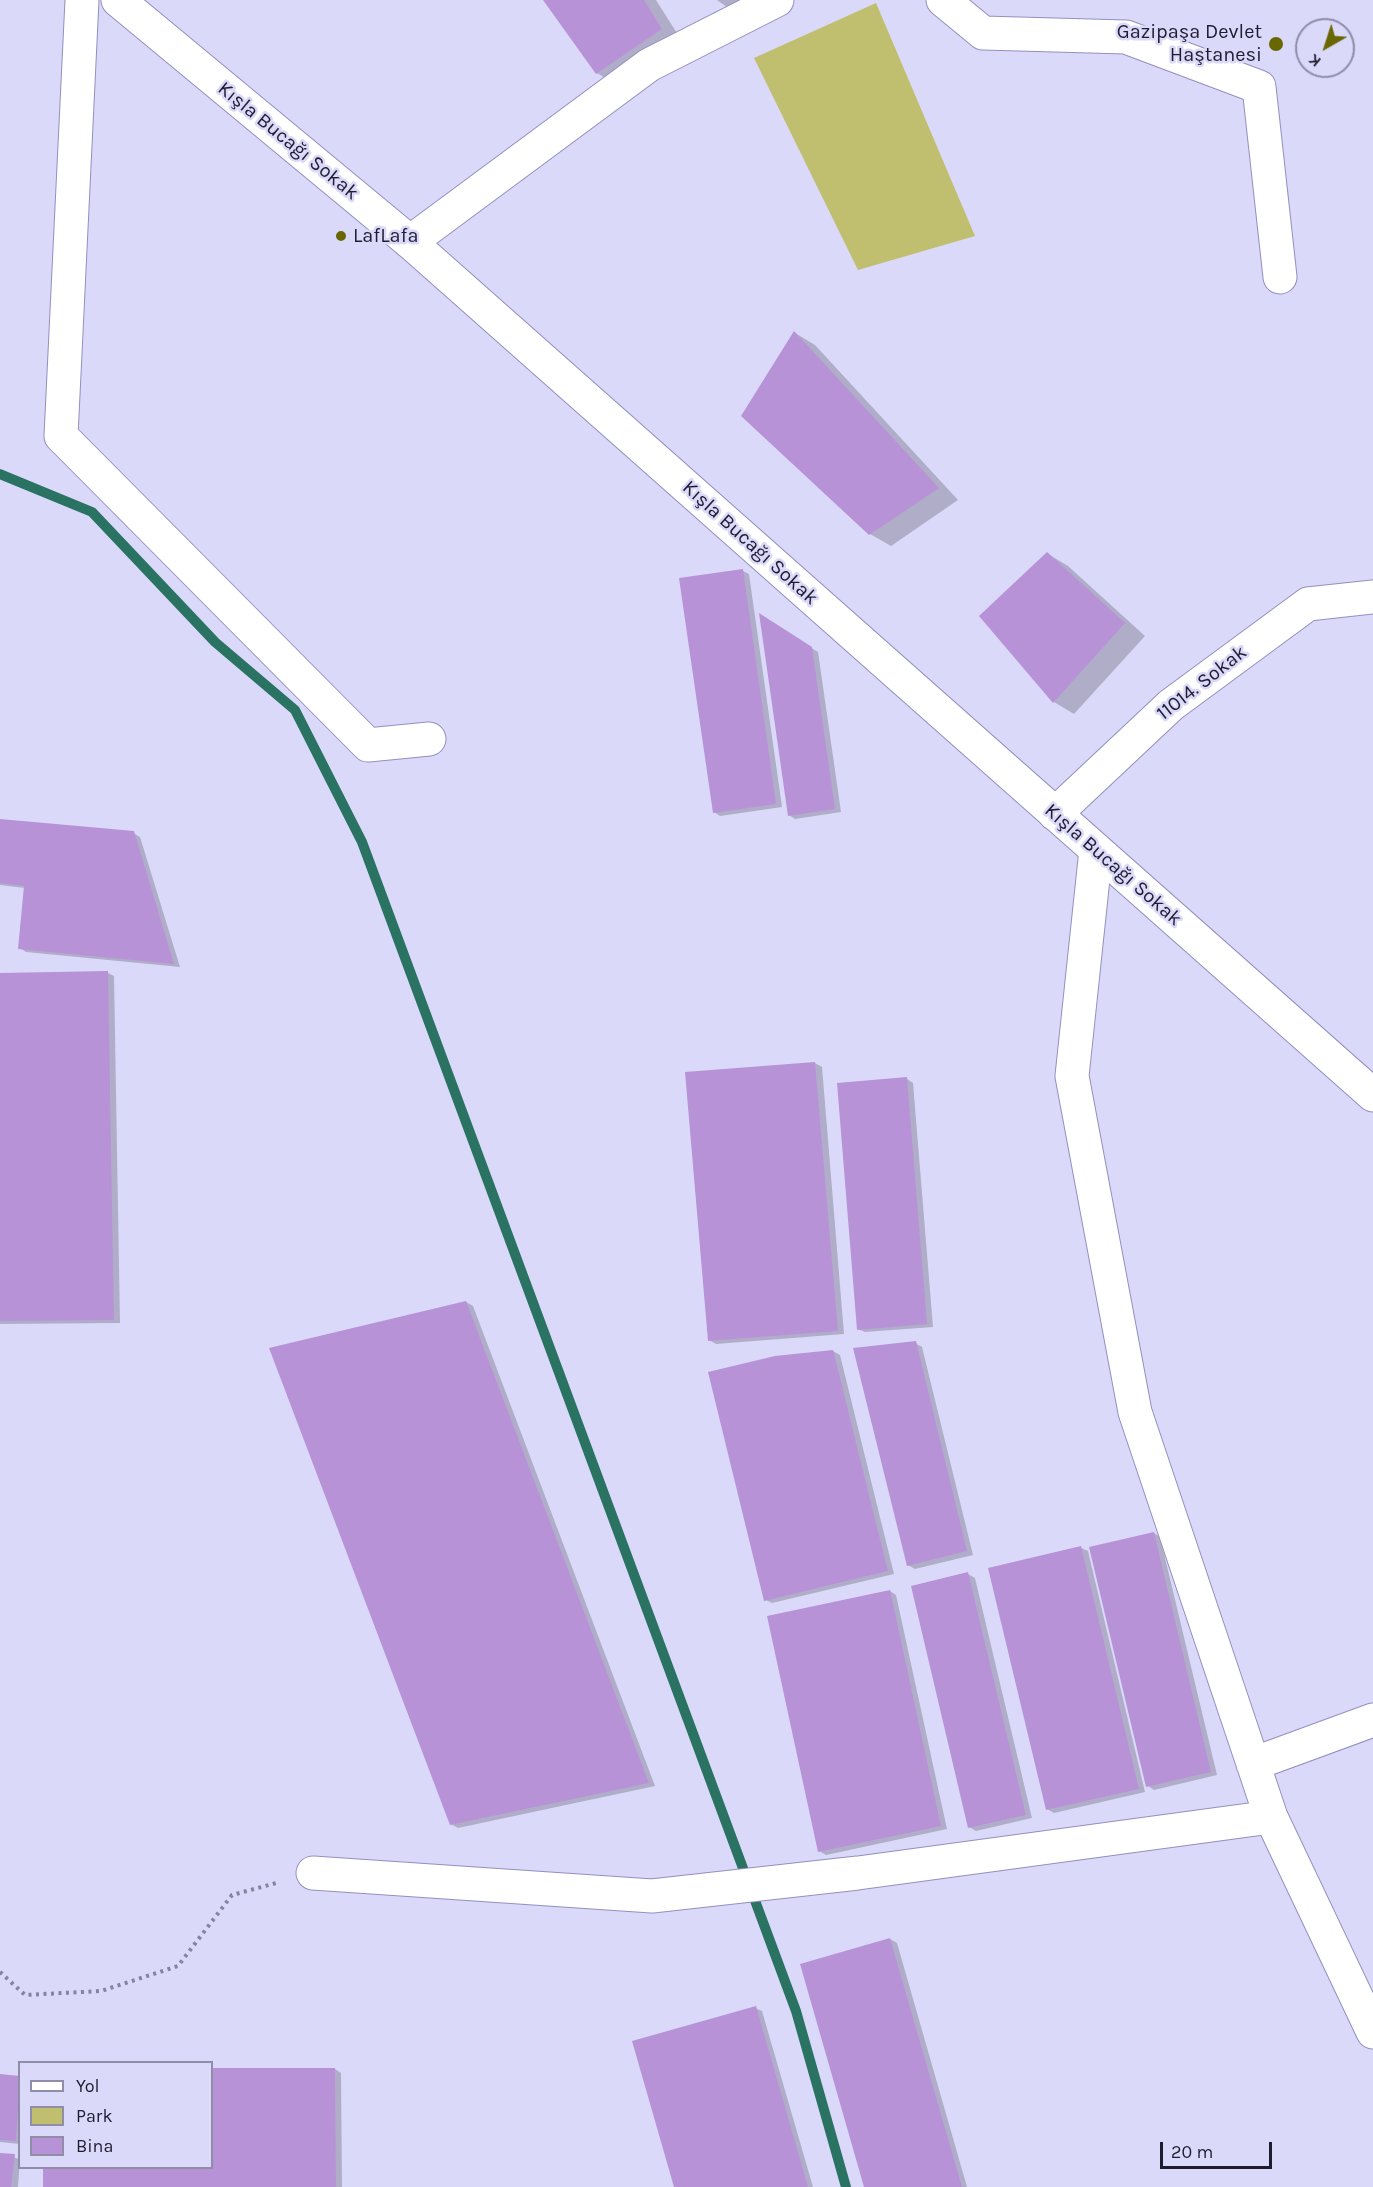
<!DOCTYPE html>
<meta charset="utf-8">
<style>
body{margin:0}
#map{position:relative;width:1373px;height:2187px;overflow:hidden;background:#dbd9f9;font-family:Karla,sans-serif}
canvas{display:block}
.legend{position:absolute;left:18px;top:2061px;width:195px;height:108px;box-sizing:border-box;background:#dbd9f9;border:2px solid #908da9;margin:0;padding:8px 10px;list-style:none;font-size:18px;color:#1f1c30}
.legend li{display:flex;align-items:center;gap:12px;height:30px}
.legend b{width:30px;border:2px solid #908da9}
.north{position:absolute;left:1295px;top:18px;width:60px;height:60px;box-sizing:border-box;background:#dbd9f9;border:2px solid #908da9;border-radius:50%;rotate:219deg;font-size:16px;font-weight:700;line-height:24px;text-align:center;color:#1f1c30}
.north::after{content:'';display:block;margin:auto;width:21px;height:27px;background:#696701;clip-path:polygon(50% 0,100% 100%,50% 72%,0 100%)}
.scale{position:absolute;left:1160px;top:2142px;width:112px;height:27px;box-sizing:border-box;border:3px solid #1f1c30;border-top:0;padding-left:8px;font-size:18px;line-height:21px;white-space:nowrap;color:#1f1c30;-webkit-text-stroke:4px #dbd9f9;paint-order:stroke}
</style>
<div id="map">
<canvas width="1373" height="2187"></canvas>
<ul class="legend">
<li><b style="height:8px;background:#fff"></b>Yol</li>
<li><b style="height:16px;background:#bfbf6f"></b>Park</li>
<li><b style="height:16px;background:#b792d7"></b>Bina</li>
</ul>
<div class="north">K</div>
<div class="scale">20 m</div>
</div>
<script>
const ctx = document.querySelector('canvas').getContext('2d');
ctx.lineJoin = 'round';
function fill(path, color) { ctx.fillStyle = color; ctx.fill(path, 'evenodd'); }
const shape = rows => new Path2D(rows.map(r => 'M' + r).join(''));
function strokePath(path, color, width, dash) { ctx.strokeStyle = color; ctx.lineWidth = width; ctx.lineCap = dash ? 'butt' : 'round'; ctx.setLineDash(dash || []); ctx.stroke(path); }
function write(font, color, halo, rows, align = 'center') {
  ctx.font = font + ' Karla,sans-serif'; ctx.lineWidth = 5; ctx.setLineDash([]); ctx.textBaseline = 'middle'; ctx.strokeStyle = halo; ctx.fillStyle = color; for (const [text, x, y, turn = 0] of rows) {
    ctx.save(); ctx.translate(x, y); ctx.rotate((+turn || 0) * Math.PI / 180); ctx.textAlign = isNaN(turn) ? turn : align; if (halo) ctx.strokeText(text, 0, 0); ctx.fillText(text, 0, 0); ctx.restore();
  }
}
const green = shape([
 [876,3,975,236,858,270,754,58]
]);
const shadow = shape([
 [544,0,656,0,682,41,617,85,597,73],
 [717,0,763,0,737,14],
 [795,333,815,345,958,500,891,546,870,534],
 [1048,554,1068,566,1145,636,1074,714,1054,702,981,616],
 [743,571,749,574,782,807,720,816,714,812],
 [761,616,818,652,841,812,795,819,789,815],
 [0,820,133,833,140,837,180,967,26,952,20,948,25,888,0,885],
 [108,973,114,976,120,1323,0,1324,0,974],
 [815,1063,822,1067,844,1334,716,1344,709,1340],
 [907,1079,913,1083,933,1327,865,1332,858,1329],
 [466,1302,473,1306,655,1786,458,1828,451,1824],
 [915,1343,922,1347,973,1555,915,1569,908,1565],
 [833,1351,840,1355,894,1574,772,1603,766,1600],
 [1154,1533,1160,1537,1217,1775,1154,1790,1148,1786],
 [1081,1548,1088,1551,1145,1792,1054,1813,1047,1809],
 [968,1574,975,1578,1032,1818,976,1831,969,1827],
 [890,1591,896,1595,947,1829,826,1855,819,1851],
 [890,1939,897,1943,967,2187,866,2187],
 [755,2008,762,2011,813,2187,676,2187],
 [212,2069,335,2069,341,2073,342,2187,45,2187,45,2168,212,2168],
 [0,2075,20,2077,20,2144,0,2142],
 [0,2154,20,2159,18,2187,0,2187]
]);
const stream = shape([
 [0,474,92,512,215,642,295,710,362,842,796,2011,846,2187]
]);
const building = shape([
 [543,0,644,0,662,29,596,74],
 [794,331,939,488,869,535,741,416],
 [1047,552,1125,623,1053,703,979,616],
 [743,569,776,804,713,813,679,578],
 [759,613,812,647,835,809,788,816],
 [0,819,134,831,174,964,18,949,24,886,0,883],
 [108,971,114,1320,0,1321,0,973],
 [815,1062,838,1331,708,1341,685,1072],
 [907,1077,927,1324,857,1330,837,1083],
 [466,1301,649,1783,450,1825,269,1348],
 [916,1341,967,1551,907,1566,853,1348],
 [833,1350,888,1571,764,1601,708,1372,775,1356],
 [1154,1532,1211,1772,1146,1787,1089,1547],
 [1081,1546,1139,1789,1046,1810,988,1568],
 [968,1572,1026,1815,968,1828,911,1586],
 [890,1590,941,1826,818,1852,767,1616],
 [890,1938,962,2187,864,2187,800,1964],
 [756,2006,808,2187,674,2187,632,2041],
 [212,2068,335,2068,336,2187,43,2187,43,2168,212,2168],
 [0,2074,20,2076,16,2141,0,2140],
 [0,2153,15,2154,11,2187,0,2187]
]);
const path = shape([
 [0,1972,25,1995,101,1991,178,1966,232,1895,280,1882]
]);
const street = shape([
 [82,0,61,436,368,745,429,739],
 [943,0,983,33,1126,37,1259,87,1280,277],
 [410,242,649,65,777,0],
 [1055,814,1171,705,1308,604,1373,597],
 [1096,850,1072,1076,1135,1412,1271,1817,1373,2032],
 [1253,1764,1373,1720],
 [313,1873,652,1896,858,1873,1271,1817]
]);
const secondary = shape([
 [118,0,410,242,1373,1095]
]);
const markers = [
 [1276,44,8,"#696701"],
 [341,236,6,"#696701"]
];
const poiNames = [
 ["Gazipaşa Devlet",1262,32],
 ["Haştanesi",1262,55],
 ["LafLafa",353,236,"left"]
];
const streetNames = [
 ["Kışla Bucağı Sokak",288,141,39],
 ["Kışla Bucağı Sokak",750,543,42],
 ["11014. Sokak",1202,683,-38],
 ["Kışla Bucağı Sokak",1113,865,41]
];
fill(green, '#bfbf6f');
fill(shadow, '#0003');
strokePath(stream, '#2a7262', 10);
fill(building, '#b792d7');
strokePath(street, '#938fc0', 35);
strokePath(secondary, '#938fc0', 35);
strokePath(path, '#86839e', 4, [3, 4.5]);
strokePath(street, '#fff', 33);
strokePath(secondary, '#fff', 33);
for (const [x, y, r, color] of markers) { const dot = new Path2D(); dot.arc(x, y, r, 0, 2 * Math.PI); ctx.fillStyle = color; ctx.fill(dot); strokePath(dot, '#dbd9f9', 2); }
write('20px', '#1f1c30', '#dbd9f9', poiNames, 'right');
write('20px', '#1f1c30', '#dbd9f9', streetNames);
</script>
